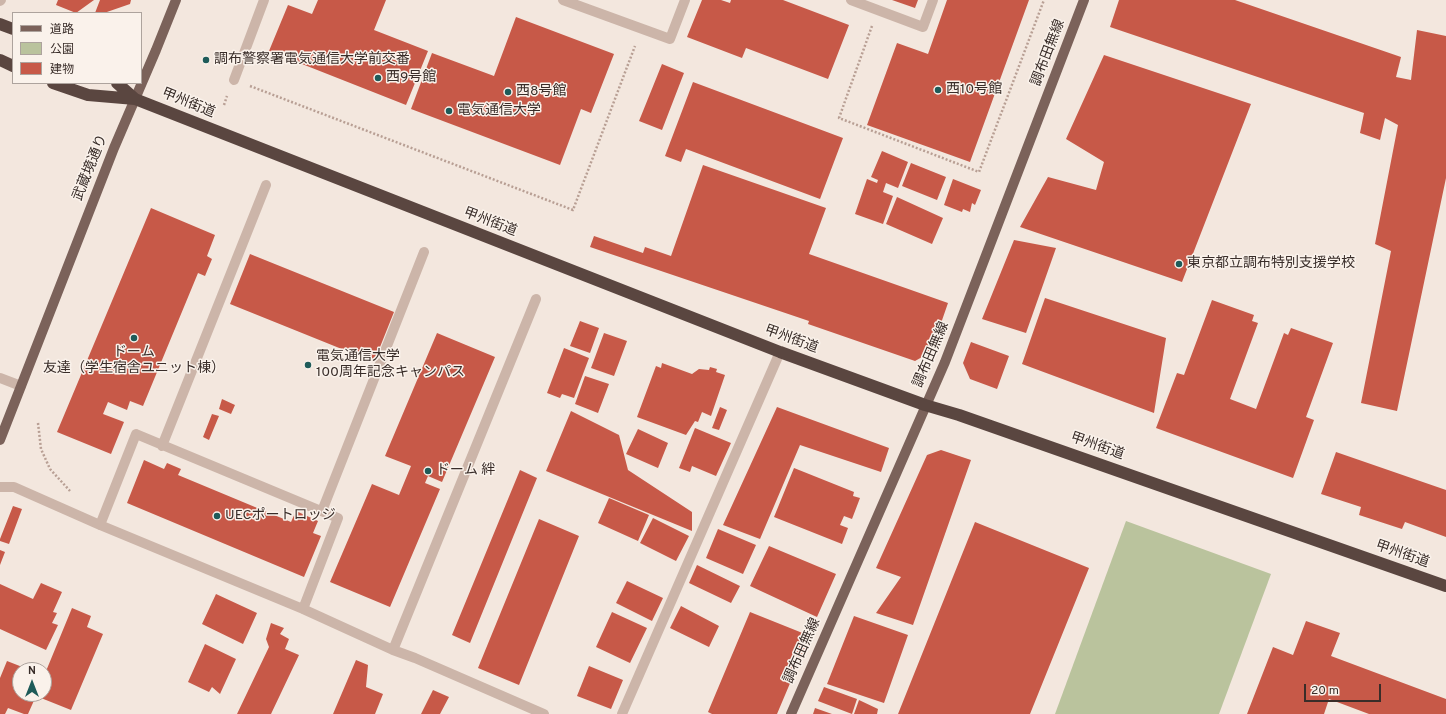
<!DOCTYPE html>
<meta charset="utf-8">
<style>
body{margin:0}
#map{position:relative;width:1446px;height:714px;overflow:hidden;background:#f3e7de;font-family:Overpass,"Noto Sans JP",sans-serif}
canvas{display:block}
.legend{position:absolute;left:12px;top:12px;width:130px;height:72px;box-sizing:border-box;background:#faf2eb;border:1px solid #ada39d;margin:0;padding:5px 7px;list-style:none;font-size:12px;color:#392d29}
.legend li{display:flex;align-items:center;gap:8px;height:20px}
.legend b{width:20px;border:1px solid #ada39d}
.north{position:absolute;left:12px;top:662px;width:40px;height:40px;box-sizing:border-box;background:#faf2eb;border:1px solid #ada39d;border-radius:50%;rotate:0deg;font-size:11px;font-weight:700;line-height:16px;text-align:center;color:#392d29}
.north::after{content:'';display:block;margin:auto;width:14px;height:18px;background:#1e5b59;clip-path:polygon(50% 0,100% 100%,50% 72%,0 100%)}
.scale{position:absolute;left:1304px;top:684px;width:77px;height:18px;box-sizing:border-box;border:2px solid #392d29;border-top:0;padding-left:5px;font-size:12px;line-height:14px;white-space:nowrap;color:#392d29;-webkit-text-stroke:3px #faf2eb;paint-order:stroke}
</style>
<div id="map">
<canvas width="1446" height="714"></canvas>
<ul class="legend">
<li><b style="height:5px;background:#7b625a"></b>道路</li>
<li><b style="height:11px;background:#bac39d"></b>公園</li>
<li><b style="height:11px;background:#c75948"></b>建物</li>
</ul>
<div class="north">N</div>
<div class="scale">20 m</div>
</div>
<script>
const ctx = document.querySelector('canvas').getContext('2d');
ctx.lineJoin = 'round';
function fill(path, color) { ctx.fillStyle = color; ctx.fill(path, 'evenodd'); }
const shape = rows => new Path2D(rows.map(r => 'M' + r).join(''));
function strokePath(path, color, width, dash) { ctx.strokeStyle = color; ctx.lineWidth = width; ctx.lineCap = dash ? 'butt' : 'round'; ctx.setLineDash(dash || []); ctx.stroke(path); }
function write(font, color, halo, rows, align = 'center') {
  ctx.font = font + ' Overpass,"Noto Sans JP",sans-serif'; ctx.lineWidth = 3; ctx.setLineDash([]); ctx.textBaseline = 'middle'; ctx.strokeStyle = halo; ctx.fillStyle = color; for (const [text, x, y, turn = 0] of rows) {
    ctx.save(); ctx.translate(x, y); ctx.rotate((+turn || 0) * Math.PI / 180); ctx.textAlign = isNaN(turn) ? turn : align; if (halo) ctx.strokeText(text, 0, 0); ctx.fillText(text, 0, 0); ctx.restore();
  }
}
const green = shape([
 [1126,521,1271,574,1219,714,1055,714]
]);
const building = shape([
 [58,0,94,0,76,13,56,5],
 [100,0,131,0,130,4,104,13,95,13],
 [318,0,386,0,374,30,428,51,406,105,269,51,288,5,312,14],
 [702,0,721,0,730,3,731,0,783,0,849,25,828,79,746,48,742,58,687,37],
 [892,0,918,0,915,8],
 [947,0,1029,0,970,162,867,125,897,43,928,54],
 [1119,0,1235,0,1401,57,1396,77,1411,80,1417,30,1446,36,1446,178,1397,411,1361,403,1391,251,1375,244,1398,125,1385,118,1380,140,1360,133,1364,113,1110,27],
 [516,17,614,54,591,113,581,109,560,165,411,109,432,53,494,76],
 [1104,55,1251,104,1182,282,1020,227,1048,177,1096,190,1104,162,1066,139],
 [662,64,684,73,662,130,639,121],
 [693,82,843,138,820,199,686,149,681,162,665,156],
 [882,151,908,162,898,188,886,183,883,192,893,196,883,224,855,214,867,179,877,183,878,180,871,177],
 [911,163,946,177,937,200,902,186],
 [703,165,826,208,809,254,948,303,931,352,915,361,808,324,809,321,590,247,594,236,643,253,645,247,671,256],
 [953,179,981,190,975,205,972,203,970,212,963,209,962,212,944,205],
 [897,197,943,218,932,244,886,224],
 [151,208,215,235,207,256,212,259,205,276,198,273,143,406,130,401,127,410,108,402,103,414,124,422,111,454,57,432],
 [1014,240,1056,248,1026,333,982,319],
 [250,254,394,312,374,362,230,304],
 [1045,298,1166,338,1154,413,1022,364],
 [1212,300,1254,315,1252,321,1258,323,1230,399,1256,409,1284,333,1288,335,1291,328,1333,343,1306,417,1314,420,1293,478,1156,428,1177,373,1184,375],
 [580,321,599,328,590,353,570,346],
 [437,333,495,357,442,482,428,476,425,483,440,489,390,607,330,582,372,484,399,495,411,466,385,456],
 [604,333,627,341,614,376,591,368],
 [971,342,1009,356,997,389,970,379,963,363],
 [564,348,589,358,574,398,562,394,560,398,547,393],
 [662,363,692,374,699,369,709,370,710,367,717,369,716,372,725,375,711,416,702,412,698,422,695,421,686,435,637,417,656,366,661,368],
 [585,376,609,384,598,413,575,404],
 [222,399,235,405,231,414,219,409],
 [720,407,727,410,719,430,712,428],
 [777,407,889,448,881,472,800,445,760,539,723,525],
 [571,411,619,435,628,470,692,512,692,531,546,471],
 [212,414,219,416,209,440,203,437],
 [695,428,731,443,716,476,692,466,690,472,679,468],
 [638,429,668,443,658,468,626,454],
 [941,450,971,460,913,625,876,613,901,577,876,568,927,455],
 [1336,452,1446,490,1446,537,1405,522,1402,529,1359,515,1361,507,1321,494],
 [144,460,164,469,167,463,181,469,178,475,291,522,296,511,318,521,313,533,321,536,304,577,127,503],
 [794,468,854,492,853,496,860,498,852,519,844,516,840,525,848,528,842,544,774,517],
 [520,470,537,478,470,643,452,635],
 [609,498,649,515,638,541,598,523],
 [13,506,22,509,9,544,0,541,0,539],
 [653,518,689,536,676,561,640,543],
 [539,519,579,536,519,685,478,668],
 [975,522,1089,568,1030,714,898,714],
 [718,529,756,545,743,574,706,558],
 [769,546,836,574,817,617,750,586],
 [0,550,5,552,0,565],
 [697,565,740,586,731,603,689,583],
 [627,581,663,598,652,621,616,603],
 [41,583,62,592,53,612,57,613,52,623,58,625,46,650,0,629,0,584,33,599],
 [216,594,257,613,243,644,202,624],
 [681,606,719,626,709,647,670,628],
 [72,608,91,616,87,627,103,634,71,710,36,696,28,714,24,714,8,708,5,714,0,714,0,678,7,661,30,670,20,670,20,694,44,694,44,676],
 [612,612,647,628,630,663,596,647],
 [750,612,810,636,777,714,712,714,708,712],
 [854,616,908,635,884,703,827,684],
 [1306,621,1340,633,1331,656,1446,699,1446,714,1369,714,1329,699,1324,714,1247,714,1273,647,1293,655],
 [271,623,284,628,280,634,289,639,285,649,299,655,271,714,237,714,269,647,266,639],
 [205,644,236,659,220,694,212,687,209,692,188,682],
 [356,660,368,665,366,687,383,694,375,714,333,714],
 [589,666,623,680,611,709,577,696],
 [824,687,857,699,852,714,818,701],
 [433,690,449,697,440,714,421,714],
 [859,700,878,709,877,714,854,714],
 [815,708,832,714,813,714]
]);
const path = shape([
 [872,26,839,118,979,172,1044,0],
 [250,86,573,210,635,46],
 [224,105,227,96],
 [38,423,41,449,50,469,70,491]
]);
const minor = shape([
 [563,0,670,39,685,0],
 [851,0,923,27,933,0],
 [0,1,1,0],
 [234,80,264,0],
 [0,378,21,386],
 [162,446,266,185],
 [0,487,14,487,100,525,303,609,393,650,415,658,544,714],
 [322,511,424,252],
 [100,525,136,434,338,518,303,609],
 [393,650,536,299],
 [622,714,780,352]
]);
const major = shape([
 [0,440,114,148,156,50,176,0],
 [791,714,945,362,1084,0]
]);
const highway = shape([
 [0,24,13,29],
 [0,60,13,66],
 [53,83,88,95,135,99,780,352,925,405,959,415,1446,586],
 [117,83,135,99]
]);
const markers = [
 [206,60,4,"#1e5b59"],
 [378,78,4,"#1e5b59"],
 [938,90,4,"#1e5b59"],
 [508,92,4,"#1e5b59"],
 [449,111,4,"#1e5b59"],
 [1179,264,4,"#1e5b59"],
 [134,338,4,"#1e5b59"],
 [308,365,4,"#1e5b59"],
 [428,471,4,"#1e5b59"],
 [217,516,4,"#1e5b59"]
];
const streetNames = [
 ["調布田無線",1049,53,-69],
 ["甲州街道",188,104,22],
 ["武蔵境通り",91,168,-68],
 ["甲州街道",490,223,21],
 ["甲州街道",791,340,20],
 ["調布田無線",932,355,-67],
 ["甲州街道",1097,447,19],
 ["甲州街道",1402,555,19],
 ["調布田無線",803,651,-66]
];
const poiNames = [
 ["調布警察署電気通信大学前交番",214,60],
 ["西9号館",386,78],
 ["西10号館",946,90],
 ["西8号館",516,92],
 ["電気通信大学",457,111],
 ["東京都立調布特別支援学校",1187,264],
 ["ドーム",134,353,"center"],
 ["友達（学生宿舎ユニット棟）",134,369,"center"],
 ["電気通信大学",316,357],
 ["100周年記念キャンパス",316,373],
 ["ドーム 絆",436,471],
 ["UECポートロッジ",225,516]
];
fill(green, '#bac39d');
fill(building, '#c75948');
strokePath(path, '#b89f94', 2.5, [2, 2]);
strokePath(minor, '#ccb5a9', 10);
strokePath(major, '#7b625a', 10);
strokePath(highway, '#5a4640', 12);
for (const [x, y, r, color] of markers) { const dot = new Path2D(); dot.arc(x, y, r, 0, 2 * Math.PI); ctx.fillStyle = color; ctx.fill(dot); strokePath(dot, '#faf2eb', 1.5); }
write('14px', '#392d29', '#faf2eb', streetNames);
write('14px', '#392d29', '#faf2eb', poiNames, 'left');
</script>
